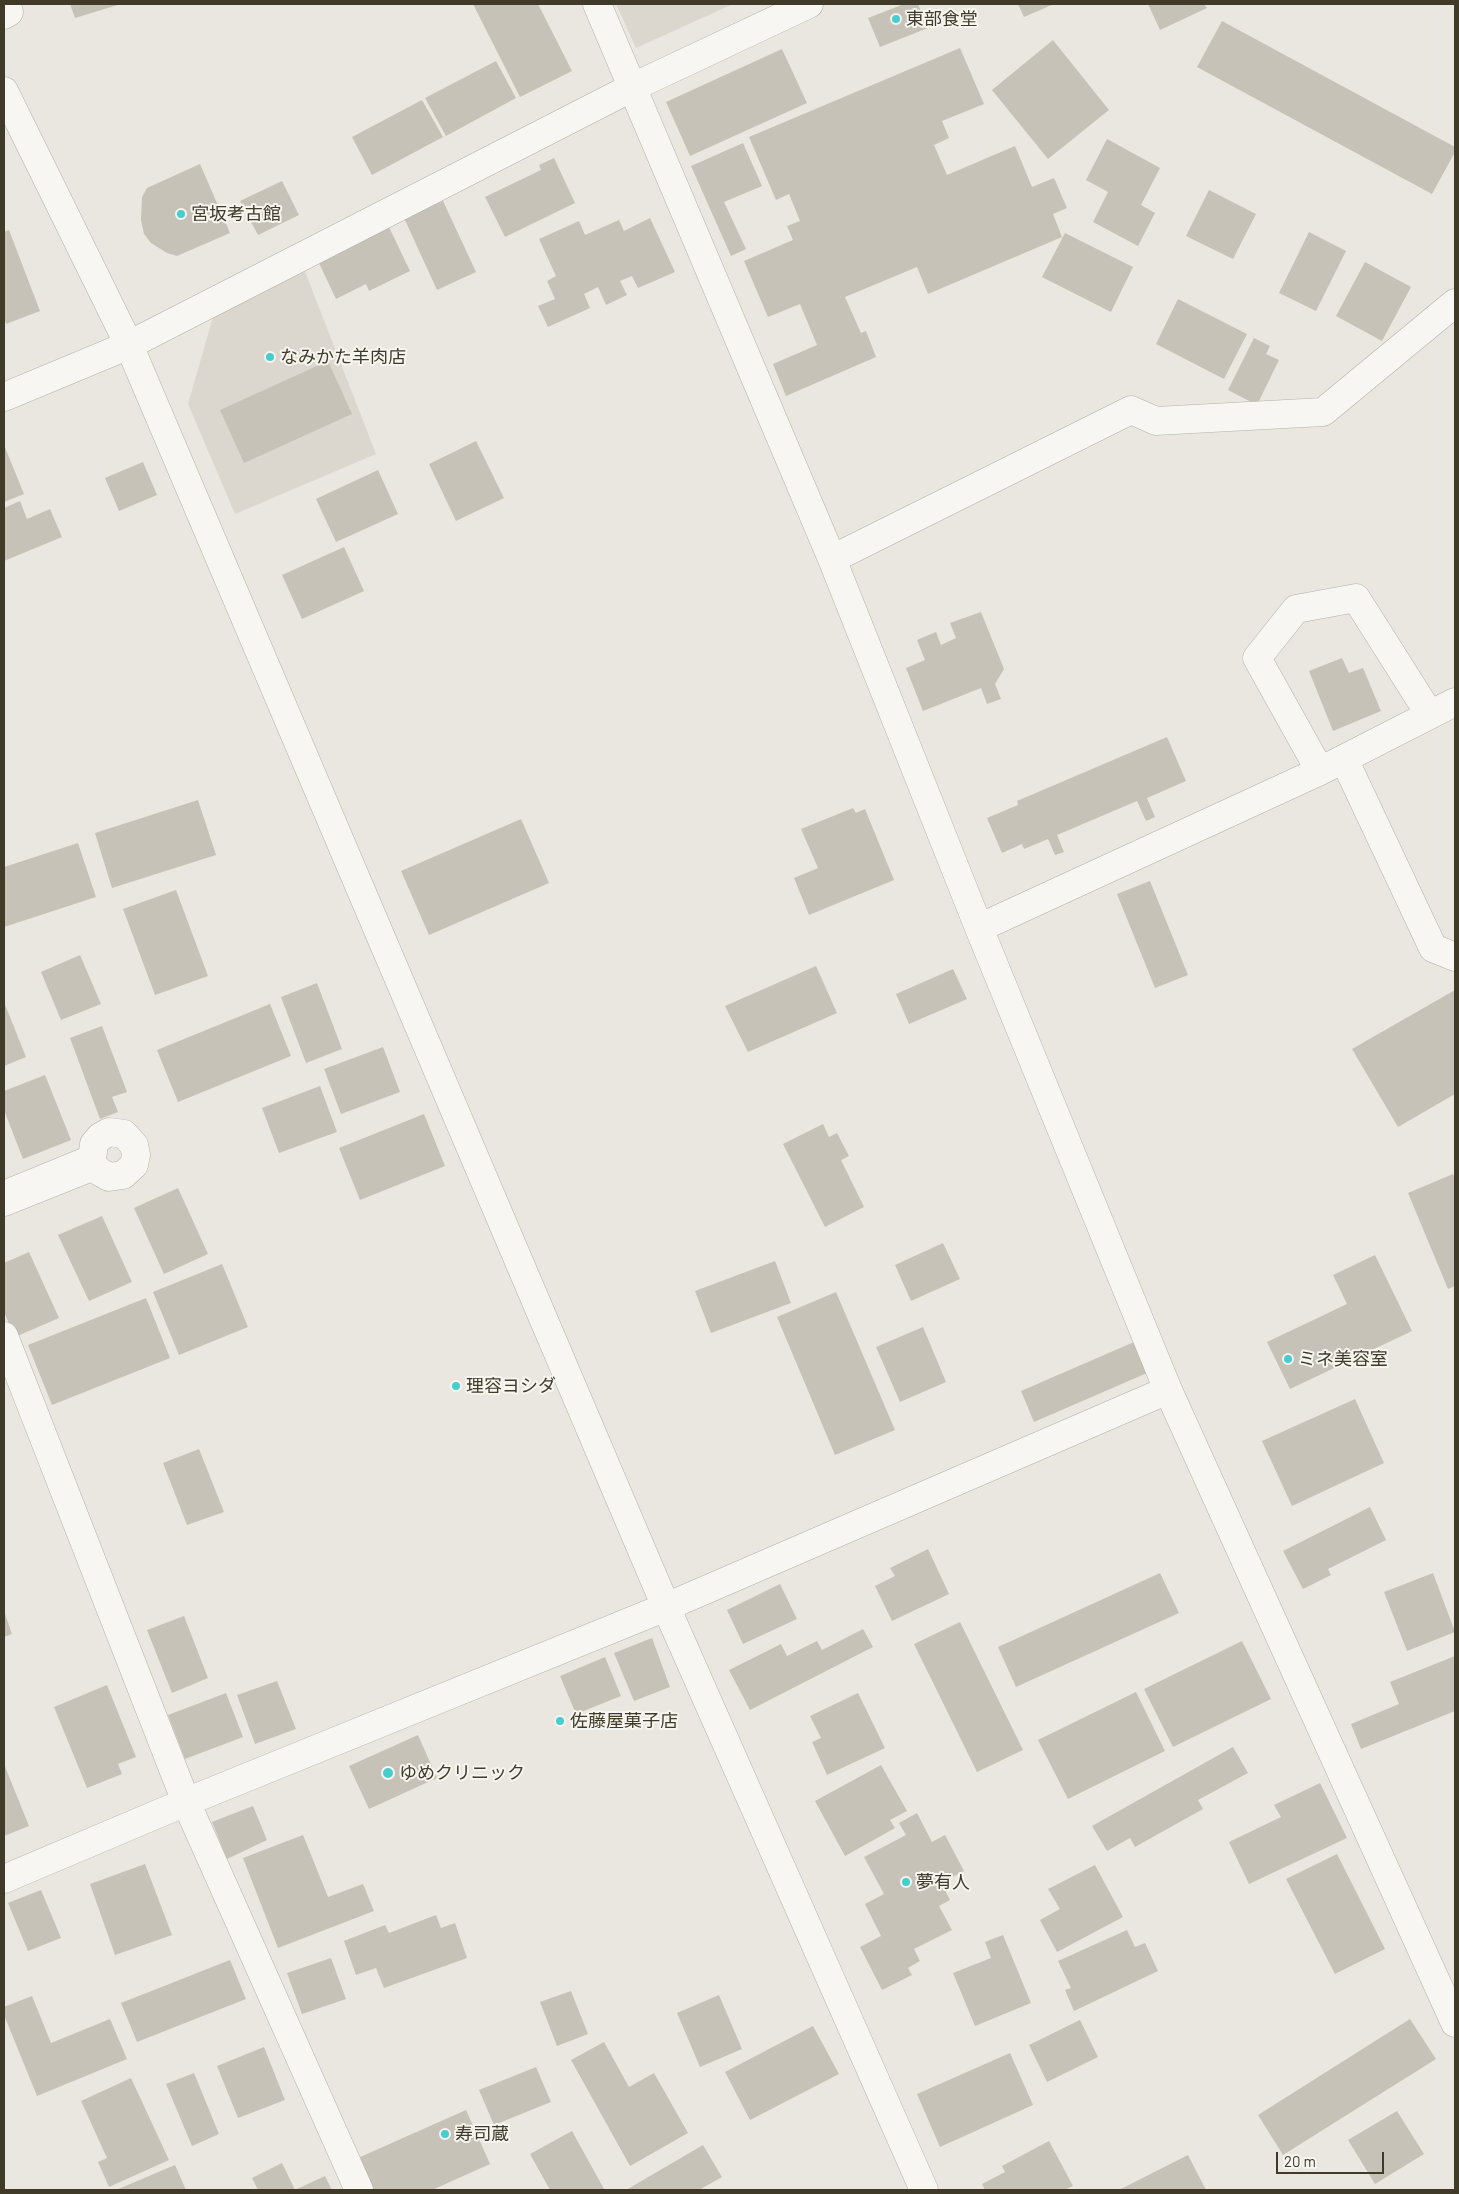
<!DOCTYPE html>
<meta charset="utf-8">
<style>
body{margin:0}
#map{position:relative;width:1459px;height:2194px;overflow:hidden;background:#e9e7e0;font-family:Barlow,sans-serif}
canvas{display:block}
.frame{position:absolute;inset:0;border:5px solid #403b29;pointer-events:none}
.scale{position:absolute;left:1276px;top:2152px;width:108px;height:22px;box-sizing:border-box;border:2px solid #403b29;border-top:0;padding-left:6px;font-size:15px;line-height:18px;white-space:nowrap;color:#403b29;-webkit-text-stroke:4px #f6f5f0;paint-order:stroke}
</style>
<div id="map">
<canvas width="1459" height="2194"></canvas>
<div class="frame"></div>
<div class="scale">20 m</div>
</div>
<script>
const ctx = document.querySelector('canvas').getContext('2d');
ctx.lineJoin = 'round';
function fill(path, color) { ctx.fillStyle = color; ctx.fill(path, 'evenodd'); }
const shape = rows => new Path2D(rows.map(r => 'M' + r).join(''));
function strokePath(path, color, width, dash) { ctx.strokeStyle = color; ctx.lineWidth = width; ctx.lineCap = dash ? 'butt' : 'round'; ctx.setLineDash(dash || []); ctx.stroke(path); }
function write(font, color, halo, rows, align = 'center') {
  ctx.font = font + ' Barlow,"Noto Sans JP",sans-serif'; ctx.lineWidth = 4; ctx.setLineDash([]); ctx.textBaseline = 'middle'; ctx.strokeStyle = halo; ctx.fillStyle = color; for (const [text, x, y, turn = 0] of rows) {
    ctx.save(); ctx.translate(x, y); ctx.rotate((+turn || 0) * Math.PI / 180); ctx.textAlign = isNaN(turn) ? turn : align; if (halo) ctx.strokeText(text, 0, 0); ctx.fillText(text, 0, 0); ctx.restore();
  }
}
const built = shape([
 [616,4,733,4,636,48],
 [304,269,376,454,235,514,188,404,215,310]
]);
const building = shape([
 [70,4,121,4,75,18],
 [473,4,538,4,572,71,520,97],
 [904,4,918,4,928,28,880,47,868,18],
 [1018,4,1054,4,1024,17],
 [1148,4,1204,4,1207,8,1160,30],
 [1222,21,1455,147,1455,152,1432,194,1197,67],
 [1053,40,1109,110,1048,159,992,90],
 [960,48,984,104,942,121,949,138,934,145,947,175,1015,146,1032,187,1054,178,1067,208,1053,214,1062,237,928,294,917,267,845,297,861,333,866,331,876,357,786,396,773,364,817,345,800,304,768,317,744,261,793,240,787,226,800,221,789,194,776,200,749,137],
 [782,49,807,103,690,156,666,102],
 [496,61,516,98,446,136,425,98],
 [422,100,443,137,372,175,352,137],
 [1107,139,1160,168,1141,205,1155,213,1138,246,1093,222,1108,192,1086,180],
 [743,143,762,186,724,202,746,249,731,256,691,166],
 [554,158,575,203,505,237,485,197,541,170,539,165],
 [200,164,230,233,177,256,167,253,151,243,144,234,141,220,142,197,147,188],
 [282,181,299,215,258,235,240,201],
 [1209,190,1256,214,1233,259,1186,236],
 [443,201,476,272,437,290,404,218],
 [650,218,675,272,638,288,632,276,620,281,627,295,606,305,598,287,584,294,590,308,548,327,538,306,555,299,547,281,556,276,539,239,579,221,585,235,619,220,624,231],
 [389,227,410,271,369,291,366,284,336,299,318,261],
 [9,230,40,311,6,324,4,317,4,232],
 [1309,232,1346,251,1316,311,1279,293],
 [1065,233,1133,267,1111,312,1042,277],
 [1365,262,1411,287,1382,341,1336,316],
 [1178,299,1247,334,1224,379,1156,344],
 [1254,338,1270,346,1266,354,1279,360,1257,405,1228,390],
 [328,361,352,414,244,463,220,410],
 [476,441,504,498,456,521,429,464],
 [4,445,24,494,4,502],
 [143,462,157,495,119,511,105,478],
 [378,470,398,514,336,542,316,499],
 [20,501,27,519,50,509,62,537,4,561,4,508],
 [344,547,364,591,302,619,282,575],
 [981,612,1004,669,995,684,1001,699,987,704,981,688,923,711,906,668,925,660,917,640,936,632,941,645,956,638,950,623],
 [1342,658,1349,673,1363,668,1381,711,1333,731,1309,671],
 [1167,737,1186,781,1147,798,1155,817,1146,821,1137,801,1057,835,1064,852,1055,855,1048,839,1024,849,1022,844,1002,853,987,818,1018,805,1017,801],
 [198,800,216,855,112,888,95,833],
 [853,808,856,813,865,809,894,880,809,915,794,878,818,868,801,829],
 [521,819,549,883,429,935,401,871],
 [78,843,96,897,4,927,4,867],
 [1150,881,1188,975,1155,988,1117,894],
 [176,890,208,976,155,995,123,909],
 [80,955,101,1004,61,1020,41,972],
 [816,966,837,1013,748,1052,725,1006],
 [953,969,967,999,909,1024,896,994],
 [317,983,342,1049,306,1063,281,997],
 [1455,990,1455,1094,1398,1127,1352,1049],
 [4,1002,26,1057,4,1066],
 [270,1004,291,1056,178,1102,157,1050],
 [102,1026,127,1092,112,1097,118,1112,100,1119,70,1038],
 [383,1047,400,1092,341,1114,324,1069],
 [45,1075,71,1140,23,1159,4,1110,4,1091],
 [320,1086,337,1132,279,1153,262,1108],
 [424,1114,445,1166,360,1200,339,1148],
 [823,1124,829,1137,837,1133,849,1156,841,1160,864,1207,825,1227,783,1144],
 [1453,1174,1455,1179,1455,1286,1448,1289,1408,1193],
 [178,1188,208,1254,164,1274,134,1208],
 [102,1216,132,1282,89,1301,58,1235],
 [943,1243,960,1279,911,1301,895,1265],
 [29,1252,59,1318,15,1337,4,1312,4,1263],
 [1375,1255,1412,1331,1290,1389,1267,1342,1347,1304,1333,1275],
 [775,1261,791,1303,711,1333,695,1291],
 [222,1264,248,1327,179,1355,153,1292],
 [836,1292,895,1430,835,1455,777,1317],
 [146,1298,170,1358,52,1405,28,1345],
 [923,1327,946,1382,900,1402,876,1347],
 [1134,1342,1147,1373,1034,1422,1021,1391],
 [1355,1399,1384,1463,1292,1506,1262,1441],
 [199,1449,224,1512,187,1525,163,1463],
 [1370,1507,1386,1540,1328,1569,1331,1575,1303,1589,1283,1551],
 [928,1549,949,1594,892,1621,875,1586,895,1576,890,1568],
 [1160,1573,1179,1613,1016,1687,998,1647],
 [1433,1573,1455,1632,1407,1651,1384,1592],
 [780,1584,797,1619,743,1644,727,1610],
 [4,1611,12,1634,4,1637],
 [184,1616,208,1678,172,1693,147,1630],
 [960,1622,1023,1750,977,1772,914,1644],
 [863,1629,873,1647,750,1710,729,1670,781,1644,787,1656,817,1641,822,1650],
 [652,1638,670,1687,634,1701,614,1653],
 [1242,1641,1271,1699,1173,1747,1144,1689],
 [1455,1656,1455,1711,1361,1749,1351,1724,1399,1704,1390,1682],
 [605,1657,621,1696,576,1714,560,1676],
 [277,1681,296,1729,255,1744,237,1695],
 [107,1685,136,1757,118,1764,122,1774,87,1788,54,1707],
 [1136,1692,1165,1751,1068,1799,1038,1740],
 [226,1693,243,1737,185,1759,168,1715],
 [858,1693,885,1748,827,1775,812,1742,821,1738,810,1716],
 [418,1735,437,1778,369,1809,349,1766],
 [1233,1747,1248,1773,1198,1800,1203,1809,1135,1847,1130,1838,1107,1851,1092,1826],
 [4,1764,29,1826,4,1836],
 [881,1765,907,1811,890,1820,895,1828,845,1856,815,1801],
 [1320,1783,1347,1838,1249,1884,1229,1842,1281,1817,1274,1805],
 [253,1806,267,1840,227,1859,212,1822],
 [917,1813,932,1842,945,1835,964,1871,941,1883,950,1900,939,1906,952,1930,914,1949,920,1961,908,1968,912,1975,882,1990,860,1947,881,1936,865,1904,884,1894,864,1857,906,1835,899,1823],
 [303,1835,328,1897,363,1884,374,1911,278,1948,243,1858],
 [1337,1854,1385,1949,1335,1974,1286,1879],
 [145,1864,172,1935,115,1955,90,1884],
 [1095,1865,1123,1917,1057,1952,1040,1920,1060,1909,1048,1889],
 [41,1890,61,1938,28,1951,8,1903],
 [436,1915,441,1928,455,1923,467,1958,384,1988,376,1968,356,1975,344,1941,385,1925,389,1933],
 [1127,1930,1135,1947,1145,1943,1158,1971,1074,2011,1065,1990,1071,1988,1058,1961],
 [1003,1935,1031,2003,975,2026,953,1973,991,1958,985,1942],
 [331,1958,346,1999,302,2014,287,1973],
 [230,1960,246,1999,137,2042,121,2003],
 [571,1991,588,2034,557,2046,540,2002],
 [719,1995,742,2049,700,2067,677,2013],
 [32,1996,51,2043,110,2019,127,2059,37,2096,4,2015,4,2007],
 [1410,2019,1436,2059,1283,2155,1258,2115],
 [1080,2020,1098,2057,1047,2082,1029,2045],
 [813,2026,839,2074,750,2120,725,2072],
 [604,2042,629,2087,654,2073,688,2133,630,2166,571,2060],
 [264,2047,285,2100,238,2118,217,2066],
 [1010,2053,1033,2105,940,2147,917,2094],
 [536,2067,551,2102,494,2125,479,2090],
 [194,2073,219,2134,192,2146,166,2084],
 [131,2078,169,2160,109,2187,98,2162,107,2158,81,2101],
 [466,2110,490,2164,432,2190,373,2190,358,2158],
 [1397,2111,1424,2154,1375,2184,1348,2140],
 [572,2131,604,2189,601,2190,550,2190,530,2154],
 [1049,2141,1073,2186,1064,2190,985,2190,982,2184,1005,2172,1002,2166],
 [703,2145,722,2177,699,2190,626,2190],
 [1188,2155,1206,2190,1119,2190],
 [282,2163,295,2190,325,2176,332,2190,258,2190,252,2178],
 [175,2165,186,2190,116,2190]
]);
const minor = shape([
 [597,4,832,559,979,928,1168,1390,1455,2023],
 [4,15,9,12,6,4],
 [832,559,1131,410,1156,421,1323,412,1455,303],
 [1344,759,1433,948,1455,957],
 [1320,771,1257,658,1296,609,1356,598,1430,715],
 [979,928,1320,771,1455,702],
 [4,1195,92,1159,94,1144,100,1137,109,1132,124,1134,134,1145,136,1155,134,1165,123,1175,109,1177,100,1172,94,1166,4,1202],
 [4,1336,186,1802,359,2190],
 [4,1879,186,1802,666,1607,1168,1390]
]);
const tertiary = shape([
 [4,91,129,345,666,1607,924,2190],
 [4,397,129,345,633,87,809,4]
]);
const markers = [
 [896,19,5,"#46cdcd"],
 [181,214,5,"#46cdcd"],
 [270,357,5,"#46cdcd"],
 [1288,1359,5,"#46cdcd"],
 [456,1386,5,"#46cdcd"],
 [560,1721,5,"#46cdcd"],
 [388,1773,6,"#46cdcd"],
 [906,1882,5,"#46cdcd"],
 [445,2134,5,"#46cdcd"]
];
const poiNames = [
 ["東部食堂",906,19],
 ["宮坂考古館",191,214],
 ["なみかた羊肉店",280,357],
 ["ミネ美容室",1298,1359],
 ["理容ヨシダ",466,1386],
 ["佐藤屋菓子店",570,1721],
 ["ゆめクリニック",399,1773],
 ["夢有人",916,1882],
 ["寿司蔵",455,2134]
];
fill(built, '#dbd7ce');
fill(building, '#c6c2b7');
strokePath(minor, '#b3b0a5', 29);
strokePath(tertiary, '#b3b0a5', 29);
strokePath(minor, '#f7f6f3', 28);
strokePath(tertiary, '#f7f6f3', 28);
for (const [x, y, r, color] of markers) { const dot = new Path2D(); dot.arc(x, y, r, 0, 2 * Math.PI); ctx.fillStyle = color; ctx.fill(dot); strokePath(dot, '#f6f5f0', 2); }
write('18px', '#403b29', '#f6f5f0', poiNames, 'left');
</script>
